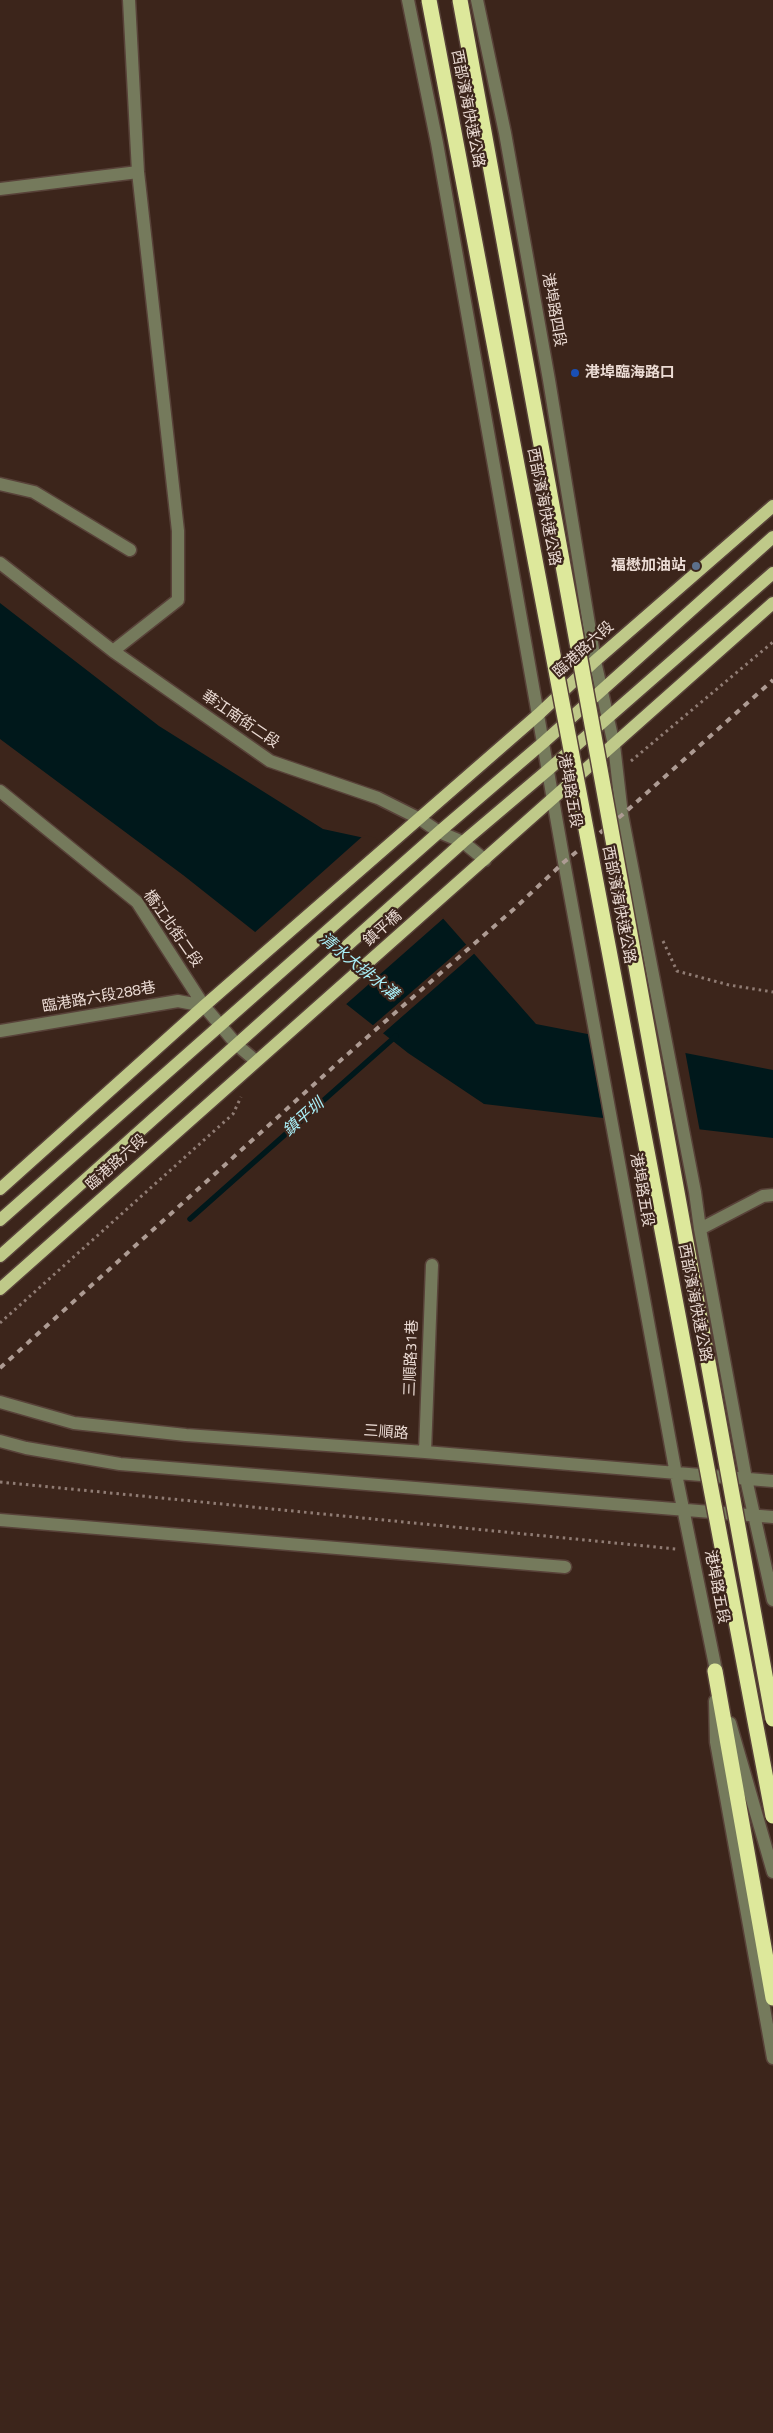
<!DOCTYPE html>
<meta charset="utf-8">
<style>
body{margin:0}
canvas{display:block;background:#3c251b}
</style>
<canvas width="773" height="2433"></canvas>
<script>
const ctx = document.querySelector('canvas').getContext('2d');
ctx.lineJoin = 'round';
function fill(path, color) { ctx.fillStyle = color; ctx.fill(path, 'evenodd'); }
const shape = rows => new Path2D(rows.map(r => 'M' + r).join(''));
function strokePath(path, color, width, dash) { ctx.strokeStyle = color; ctx.lineWidth = width; ctx.lineCap = dash ? 'butt' : 'round'; ctx.setLineDash(dash || []); ctx.stroke(path); }
function write(font, color, halo, rows, align = 'center') {
  ctx.font = font + ' "Titillium Web","Noto Sans TC",sans-serif'; ctx.lineWidth = 4.5; ctx.setLineDash([]); ctx.textBaseline = 'middle'; ctx.strokeStyle = halo; ctx.fillStyle = color; for (const [text, x, y, turn = 0] of rows) {
    ctx.save(); ctx.translate(x, y); ctx.rotate((+turn || 0) * Math.PI / 180); ctx.textAlign = isNaN(turn) ? turn : align; if (halo) ctx.strokeText(text, 0, 0); ctx.fillText(text, 0, 0); ctx.restore();
  }
}
const water = shape([
 [0,603,159,726,323,829,374,840,536,1024,773,1070,773,1138,484,1104,408,1053,183,875,0,739]
]);
const pier = shape([
 [364,835,376,838,445,917,344,1006,253,934],
 [468,943,476,952,381,1035,371,1027],
 [588,1032,685,1051,700,1132,604,1121]
]);
const stream = shape([
 [190,1219,396,1036]
]);
const path = shape([
 [631,761,773,642],
 [663,941,677,971,729,985,773,992],
 [0,1323,233,1114,241,1097],
 [0,1482,676,1549]
]);
const minor = shape([
 [408,0,437,143,564,862,676,1474,718,1680],
 [477,0,505,133,549,380,595,661,614,745,622,815,695,1192,700,1229,746,1479,773,1600],
 [0,189,138,172],
 [0,484,34,492,130,550],
 [0,563,113,651,270,761,378,798,420,819,439,832,463,842,485,860],
 [113,651,178,600,178,531,138,172,129,0],
 [0,791,137,902,204,1006,237,1045,256,1061],
 [0,1031,178,1001,204,1006],
 [700,1229,763,1196,773,1195],
 [0,1402,74,1423,186,1435,425,1452,773,1481],
 [0,1441,26,1448,120,1464,773,1517],
 [425,1452,432,1265],
 [0,1520,565,1567],
 [715,1701,716,1742,773,2058],
 [730,1723,773,1872]
]);
const major = shape([
 [0,1189,204,1006,539,714,595,661,773,506],
 [0,1220,439,832,544,742,773,537],
 [0,1256,463,842,548,770,773,573],
 [0,1289,773,603]
]);
const highway = shape([
 [715,1671,773,1998]
]);
const rail = shape([
 [0,1368,341,1060,514,909,564,862,622,815,773,680]
]);
const highwayBridge = shape([
 [429,0,773,1816],
 [460,0,773,1719]
]);
const markers = [
 [575,373,5,"#1a4fb4"],
 [696,566,5,"#5c6f8a"]
];
const streetNames = [
 ["西部濱海快速公路",467,109,79],
 ["港埠路四段",553,310,80],
 ["西部濱海快速公路",543,507,79],
 ["臨港路六段",584,650,-42],
 ["華江南街二段",240,720,34],
 ["港埠路五段",569,791,80],
 ["西部濱海快速公路",618,905,79],
 ["橋江北街二段",172,929,55],
 ["鎮平橋",383,929,-41],
 ["臨港路六段288巷",99,998,-10],
 ["臨港路六段",117,1163,-42],
 ["港埠路五段",641,1190,80],
 ["西部濱海快速公路",694,1303,79],
 ["三順路31巷",412,1358,-88],
 ["三順路",386,1433,4],
 ["港埠路五段",716,1587,79]
];
const poiNames = [
 ["港埠臨海路口",585,373],
 ["福懋加油站",686,566,"right"]
];
const waterNames = [
 ["清水大排水溝",358,967,39],
 ["鎮平圳",304,1118,-41]
];
fill(water, '#00181b');
fill(pier, '#3c251b');
strokePath(stream, '#00181b', 5.5);
strokePath(minor, '#584239', 15);
strokePath(major, '#584239', 15);
strokePath(highway, '#584239', 18);
strokePath(path, '#907c74', 3, [2.5, 4]);
strokePath(minor, '#757a5c', 12);
strokePath(major, '#bfc989', 12);
strokePath(highway, '#dde89b', 15);
strokePath(rail, '#ad9b93', 4, [6, 6]);
strokePath(highwayBridge, '#584239', 18, []);
strokePath(highwayBridge, '#dde89b', 15);
for (const [x, y, r, color] of markers) { const dot = new Path2D(); dot.arc(x, y, r, 0, 2 * Math.PI); ctx.fillStyle = color; ctx.fill(dot); strokePath(dot, '#3c251b', 2); }
write('15px', '#ebdbd4', '#3c251b', streetNames);
write('bold 15px', '#ebdbd4', '#3c251b', poiNames, 'left');
write('italic 16px', '#a9eff8', '#3c251b', waterNames);
</script>
